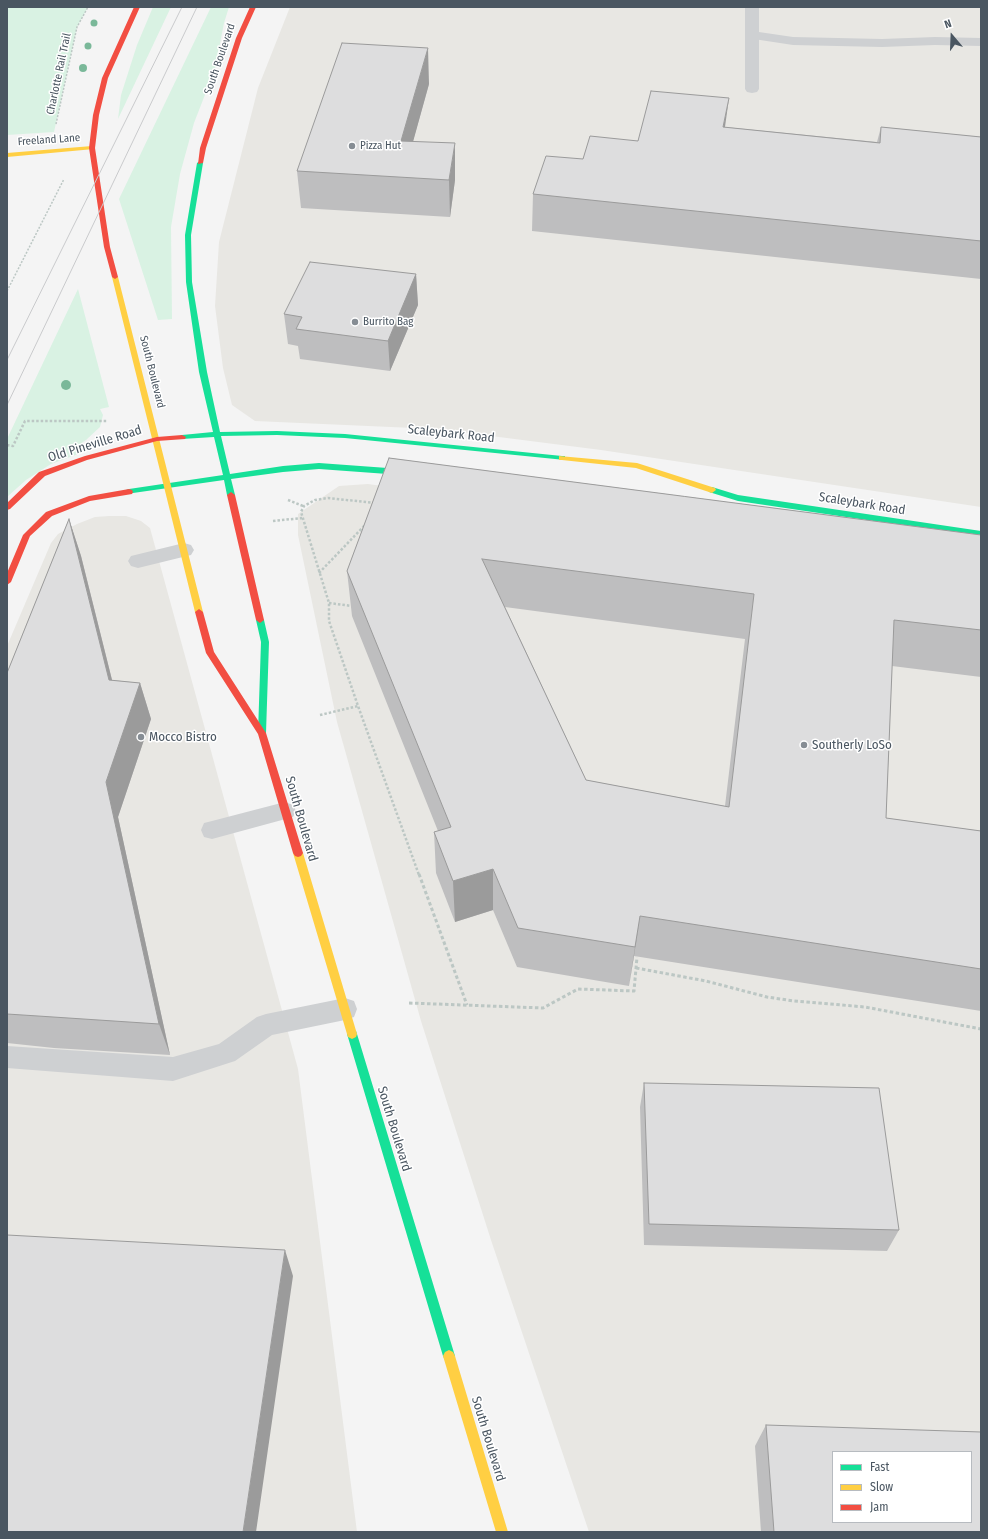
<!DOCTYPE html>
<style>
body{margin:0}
#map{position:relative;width:988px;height:1539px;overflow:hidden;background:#f4f4f4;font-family:"Fira Sans Condensed",sans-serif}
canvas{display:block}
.frame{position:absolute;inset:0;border:8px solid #4a5661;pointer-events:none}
.legend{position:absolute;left:832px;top:1451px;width:140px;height:72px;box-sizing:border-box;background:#fff;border:1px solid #b7bbc0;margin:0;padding:5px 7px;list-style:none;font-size:12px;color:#4a5661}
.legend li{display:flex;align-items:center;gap:8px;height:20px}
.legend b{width:20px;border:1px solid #b7bbc0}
.north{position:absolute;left:932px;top:16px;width:40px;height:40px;-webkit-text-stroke:3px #fff;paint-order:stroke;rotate:341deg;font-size:11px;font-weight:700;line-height:16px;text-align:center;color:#4a5661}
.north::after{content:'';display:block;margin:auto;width:14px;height:18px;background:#4a5661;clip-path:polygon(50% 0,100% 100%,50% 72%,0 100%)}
</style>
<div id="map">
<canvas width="988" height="1539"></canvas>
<div class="frame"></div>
<ul class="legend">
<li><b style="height:5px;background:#16e098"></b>Fast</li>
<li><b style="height:5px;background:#ffcf43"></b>Slow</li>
<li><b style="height:5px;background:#f24e42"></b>Jam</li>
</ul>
<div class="north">N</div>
</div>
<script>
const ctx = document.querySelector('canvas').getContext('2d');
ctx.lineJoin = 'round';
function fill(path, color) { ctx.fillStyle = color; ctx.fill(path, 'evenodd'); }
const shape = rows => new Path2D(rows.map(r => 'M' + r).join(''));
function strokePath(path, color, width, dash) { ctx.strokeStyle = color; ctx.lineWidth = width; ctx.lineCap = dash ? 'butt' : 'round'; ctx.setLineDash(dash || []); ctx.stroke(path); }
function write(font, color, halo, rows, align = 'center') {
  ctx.font = font + ' "Fira Sans Condensed",sans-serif'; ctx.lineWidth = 3; ctx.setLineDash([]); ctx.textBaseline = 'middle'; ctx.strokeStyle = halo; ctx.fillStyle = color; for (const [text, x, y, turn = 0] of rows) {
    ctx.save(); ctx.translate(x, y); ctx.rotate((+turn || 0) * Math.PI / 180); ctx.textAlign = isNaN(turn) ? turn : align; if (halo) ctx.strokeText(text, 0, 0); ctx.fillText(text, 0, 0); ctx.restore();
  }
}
const commercial = shape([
 [290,7,981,7,981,507,601,450,436,429,255,421,232,405,223,368,215,306,219,242,258,88],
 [368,484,981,570,981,1532,589,1532,491,1240,421,1021,337,722,298,535,298,514,339,486],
 [833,1452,971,1452,971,1522,833,1522],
 [109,516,126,516,141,521,150,528,298,1069,357,1532,7,1532,7,646,51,543,58,534,77,524,95,517]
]);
const green = shape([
 [7,7,88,7,77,27,54,132,7,135],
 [153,7,171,7,118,119,121,95,137,45],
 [211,7,229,7,224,23,215,69,194,123,180,174,171,227,172,319,158,320,119,199],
 [78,289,109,407,100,409,103,415,100,427,86,440,77,446,81,453,51,464,26,480,7,497,7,439]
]);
const pathFar2 = shape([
 [56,124,77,27,88,7],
 [7,291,64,179]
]);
const pathFar1 = shape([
 [7,445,13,446,25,421,107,421],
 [288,500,303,506],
 [375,503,328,498,315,500,304,506,301,512,329,603,329,621,358,706,419,875],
 [273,521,302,518],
 [319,573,366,524],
 [329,603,352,606],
 [320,715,358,706]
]);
const path = shape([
 [419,874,467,1005],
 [636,968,706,981,767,997,794,1001,865,1007,981,1029],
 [409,1003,543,1008,578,989,634,991,637,957]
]);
const lane = shape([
 [752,31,793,37,882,39,935,37,981,38,981,46,935,45,882,47,793,45,747,38,745,35,747,32,752,31],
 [184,543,191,545,194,550,191,555,138,568,131,566,128,561,131,556,184,543],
 [285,802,293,805,296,811,293,817,212,839,204,837,201,830,204,823,212,821,285,802],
 [345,998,354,1001,357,1009,354,1017,345,1020,272,1035,235,1061,173,1081,7,1068,7,1046,173,1057,219,1044,257,1017,266,1014,345,998]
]);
const street = shape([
 [745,7,759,7,759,89,757,92,752,93,747,92,745,89,745,7]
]);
const fast = shape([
 [200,161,203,163,191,235,192,282,207,372,220,432,277,431,345,434,562,456,565,456,565,460,345,438,277,435,221,436,230,474,283,466,319,463,415,470,419,473,415,476,319,469,283,472,231,479,235,495,231,498,227,495,224,480,126,494,125,492,126,490,129,489,223,475,214,437,182,439,178,437,182,435,213,432,199,372,186,282,185,235,197,163,200,161],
 [712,487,738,495,981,531,981,537,738,501,709,492,708,490,712,487],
 [260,617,264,620,269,642,266,733,262,736,258,733,261,642,256,620,260,617],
 [352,1029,356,1031,357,1034,455,1356,453,1360,449,1362,445,1360,443,1356,347,1034,348,1031,352,1029]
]);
const slow = shape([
 [92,146,94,147,94,149,7,157,7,153,92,146],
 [115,275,118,277,203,612,199,615,195,612,112,277,115,275],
 [559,456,637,463,715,488,716,490,712,493,636,468,562,460,559,460,559,456],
 [298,849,301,850,303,853,357,1034,356,1037,352,1039,348,1037,347,1034,293,853,295,850,298,849],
 [449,1350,453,1352,455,1356,508,1532,496,1532,443,1356,445,1352,449,1350]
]);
const jam = shape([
 [134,7,140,7,108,78,99,115,95,148,110,247,118,277,115,279,112,277,104,247,89,148,93,115,102,78,134,7],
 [250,7,256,7,242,38,206,148,203,163,198,164,200,148,236,38,250,7],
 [182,435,186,437,185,439,157,441,87,460,45,476,10,509,7,510,7,503,39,472,85,456,157,437,182,435],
 [129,489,132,490,133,492,132,494,90,501,52,516,30,536,11,582,7,585,7,573,23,535,46,512,89,496,129,489],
 [231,492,235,495,264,620,260,623,256,620,227,495,231,492],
 [199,609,203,612,214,652,266,733,303,853,301,856,298,857,295,856,293,853,258,734,206,653,195,612,199,609]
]);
const tram = shape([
 [7,360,182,7],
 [7,405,197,7]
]);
const trees = [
 [94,23,3.5],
 [88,46,3.5],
 [83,68,4],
 [66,385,5]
];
const wall = shape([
 [429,84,413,141,455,180,450,217,301,208,297,171],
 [725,127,877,142,881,127,981,137,981,279,532,231,533,194,583,159,638,141],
 [416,274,418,305,390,371,300,359,298,346,288,344,284,314],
 [389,458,981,535,981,677,892,666,886,818,981,831,981,1011,634,956,629,986,517,967,493,910,455,922,436,873,434,832,438,831,352,616,347,571],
 [505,607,745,639,725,806,586,780],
 [69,519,81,556,112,680,140,683,151,719,118,817,170,1055,54,1048,7,1043,7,673],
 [644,1083,899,1230,887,1251,644,1245,640,1107],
 [766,1425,981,1532,761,1532,755,1446]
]);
const shadedWall = shape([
 [428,48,429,84,403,178,401,141],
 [729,98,724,134,723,127],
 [455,143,455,180,450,217,449,180],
 [416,274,418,305,390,371,388,341],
 [69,519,81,556,121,716,109,680],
 [140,683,151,719,118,817,170,1055,159,1024,106,782],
 [493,869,493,910,455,922,453,881],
 [640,916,634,956,629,986,635,947],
 [285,1250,293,1276,256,1532,243,1532]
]);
const building = shape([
 [342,43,428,48,401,141,455,143,449,180,297,171,342,43],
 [651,91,729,98,723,127,880,143,881,127,981,137,981,241,533,194,546,156,583,159,590,136,638,141,651,91],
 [310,262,416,274,388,341,296,329,302,317,284,314,310,262],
 [389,458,981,535,981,630,894,620,886,818,981,831,981,969,640,916,635,947,518,928,493,869,453,881,434,832,451,827,347,571,389,458],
 [482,559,754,594,729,807,586,780,482,559],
 [69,519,109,680,140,683,106,782,159,1024,38,1016,7,1014,7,673,69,519],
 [644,1083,879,1088,899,1230,649,1224,644,1083],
 [7,1235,285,1250,243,1532,7,1532,7,1235],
 [766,1425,981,1432,981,1532,774,1532,766,1425],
 [833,1452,971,1452,971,1522,833,1522,833,1452]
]);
const markers = [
 [352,146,4,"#868d94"],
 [355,322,4,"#868d94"],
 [141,737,4,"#868d94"],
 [804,745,4,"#868d94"]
];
const farStreetnames = [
 ["South Boulevard",220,59,-71],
 ["Charlotte Rail Trail",59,74,-78],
 ["Freeland Lane",49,140,-4],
 ["South Boulevard",152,372,76]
];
const farPoinames = [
 ["Pizza Hut",360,146],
 ["Burrito Bag",363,322]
];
const streetNames = [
 ["Scaleybark Road",451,434,6],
 ["Old Pineville Road",95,444,-17],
 ["Scaleybark Road",862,504,9],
 ["South Boulevard",301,819,74],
 ["South Boulevard",394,1129,73],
 ["South Boulevard",488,1439,73]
];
const poiNames = [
 ["Mocco Bistro",149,737],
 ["Southerly LoSo",812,745]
];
fill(commercial, '#e8e7e3');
fill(green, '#d9f2e3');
strokePath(pathFar2, '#bcc7c4', 1.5, [2, 1.5]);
strokePath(pathFar1, '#bcc7c4', 2.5, [2.5, 2]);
strokePath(path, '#bcc7c4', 3, [3.5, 2.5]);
fill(lane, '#ced0d2');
fill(street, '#ced0d2');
fill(fast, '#16e098');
fill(slow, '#ffcf43');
fill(jam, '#f24e42');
strokePath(tram, '#c9cacc', 1);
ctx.fillStyle = '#7ab899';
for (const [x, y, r] of trees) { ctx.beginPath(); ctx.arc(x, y, r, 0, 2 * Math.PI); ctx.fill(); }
fill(wall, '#bebebf');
fill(shadedWall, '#9b9b9b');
fill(building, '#ddddde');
strokePath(building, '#9b9b9b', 1);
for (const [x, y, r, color] of markers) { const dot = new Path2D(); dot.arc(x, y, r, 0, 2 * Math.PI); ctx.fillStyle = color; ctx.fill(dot); strokePath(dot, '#fff', 1.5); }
write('11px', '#4a5661', '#fff', farStreetnames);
write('11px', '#4a5661', '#fff', farPoinames, 'left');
write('13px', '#4a5661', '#fff', streetNames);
write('13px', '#4a5661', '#fff', poiNames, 'left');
</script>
